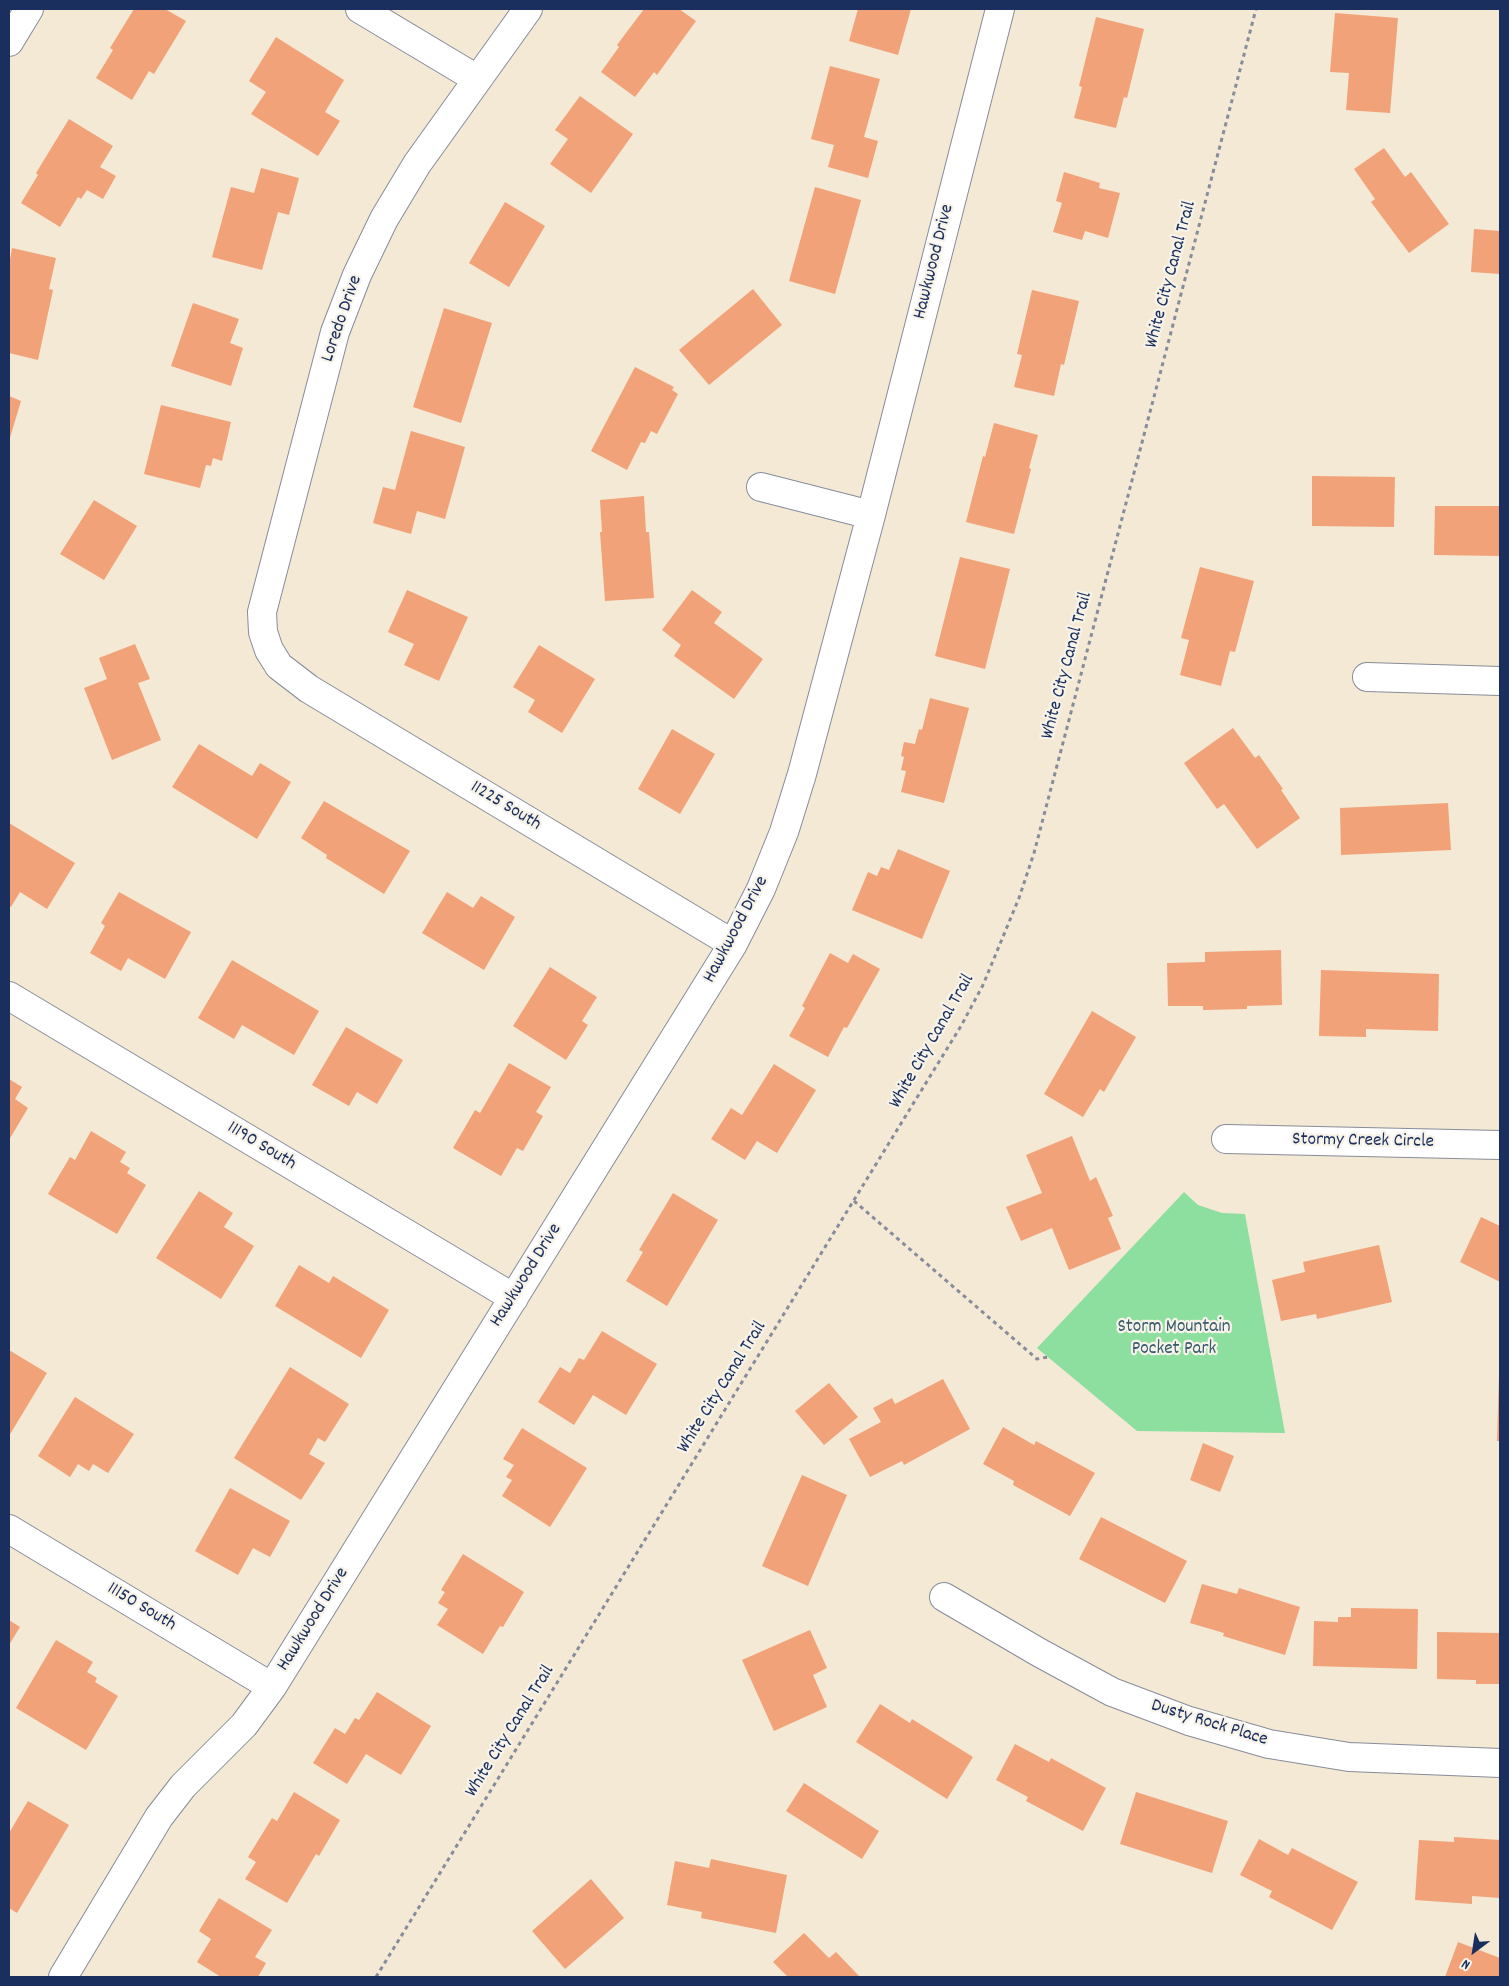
<!DOCTYPE html>
<style>
body{margin:0}
#map{position:relative;width:1509px;height:1986px;overflow:hidden;background:#f3e9d5;font-family:Dekko,sans-serif}
canvas{display:block}
.frame{position:absolute;inset:0;border:10px solid #1b2f5e;pointer-events:none}
.north{position:absolute;left:1449px;top:1926px;width:50px;height:50px;-webkit-text-stroke:4px #f7f3e8;paint-order:stroke;rotate:211deg;font-size:14px;font-weight:700;line-height:20px;text-align:center;color:#1b2f5e}
.north::after{content:'';display:block;margin:auto;width:18px;height:22px;background:#1b2f5e;clip-path:polygon(50% 0,100% 100%,50% 72%,0 100%)}
</style>
<div id="map">
<canvas width="1509" height="1986"></canvas>
<div class="frame"></div>
<div class="north">N</div>
</div>
<script>
const ctx = document.querySelector('canvas').getContext('2d');
ctx.lineJoin = 'round';
function fill(path, color) { ctx.fillStyle = color; ctx.fill(path, 'evenodd'); }
const shape = rows => new Path2D(rows.map(r => 'M' + r).join(''));
function strokePath(path, color, width, dash) { ctx.strokeStyle = color; ctx.lineWidth = width; ctx.lineCap = dash ? 'butt' : 'round'; ctx.setLineDash(dash || []); ctx.stroke(path); }
function write(font, color, halo, rows, align = 'center') {
  ctx.font = font + ' Dekko,sans-serif'; ctx.lineWidth = 4.5; ctx.setLineDash([]); ctx.textBaseline = 'middle'; ctx.strokeStyle = halo; ctx.fillStyle = color; for (const [text, x, y, turn = 0] of rows) {
    ctx.save(); ctx.translate(x, y); ctx.rotate((+turn || 0) * Math.PI / 180); ctx.textAlign = isNaN(turn) ? turn : align; if (halo) ctx.strokeText(text, 0, 0); ctx.fillText(text, 0, 0); ctx.restore();
  }
}
const green = shape([
 [1184,1192,1198,1205,1222,1213,1245,1214,1285,1433,1137,1431,1037,1348]
]);
const building = shape([
 [134,9,165,9,186,21,154,74,149,71,132,100,96,78,113,50,110,48],
 [644,9,679,9,696,21,657,75,654,72,635,97,601,72,619,47,617,45],
 [858,9,911,9,898,55,849,41],
 [1335,13,1398,18,1390,113,1346,110,1349,73,1330,72],
 [1096,17,1144,29,1127,98,1124,97,1116,128,1074,118,1082,87,1079,86],
 [276,37,344,80,325,112,340,121,318,156,251,114,266,92,249,81],
 [830,66,880,79,864,137,878,141,868,178,828,167,834,145,811,139],
 [580,96,633,134,591,193,550,164,568,139,555,130],
 [69,119,113,146,100,167,116,176,103,199,87,190,81,199,78,197,60,227,21,203,38,175,36,173],
 [1384,148,1405,177,1411,172,1449,224,1409,253,1371,202,1375,199,1354,169],
 [261,168,299,178,289,215,278,212,262,270,212,257,231,187,254,193],
 [1064,172,1100,183,1099,188,1120,193,1108,238,1085,231,1082,240,1053,232,1062,203,1056,201],
 [815,187,861,200,835,294,789,281],
 [505,202,545,226,509,287,469,263],
 [1474,229,1500,231,1500,274,1471,272],
 [12,248,56,258,49,289,53,290,38,360,9,353,9,265],
 [753,289,782,325,709,385,679,350],
 [1032,290,1079,301,1064,365,1061,364,1054,396,1014,387,1022,355,1017,354],
 [193,303,239,319,230,343,243,348,231,386,171,366],
 [444,308,492,323,461,423,413,407],
 [635,367,674,387,672,390,678,394,657,434,651,431,645,443,641,442,627,470,591,451],
 [9,396,21,401,9,441],
 [161,405,231,422,222,461,213,458,211,466,206,465,200,488,144,474],
 [994,423,1038,435,1029,468,1031,469,1014,534,966,522,983,456,985,457],
 [411,431,465,447,445,519,417,511,411,534,373,523,383,487,395,490],
 [1312,476,1395,477,1394,527,1312,526],
 [644,496,646,532,649,532,654,598,605,601,600,532,602,532,600,500],
 [94,500,137,526,104,580,60,554],
 [1435,506,1500,506,1500,556,1434,555],
 [960,557,1010,569,985,669,935,656],
 [1200,567,1254,581,1235,652,1230,651,1221,686,1180,675,1189,640,1181,638],
 [407,590,468,617,439,681,404,665,414,644,388,632],
 [692,590,722,612,714,623,763,659,734,699,674,656,681,645,662,630],
 [135,644,150,679,138,683,161,740,112,760,84,688,107,679,99,658],
 [539,645,595,679,562,733,528,712,535,700,513,687],
 [930,698,969,708,944,803,901,792,906,771,901,770,904,757,901,756,904,742,915,744,919,729,922,730],
 [1233,728,1255,758,1259,755,1283,789,1281,790,1300,818,1257,849,1224,804,1217,809,1184,763],
 [672,729,715,754,680,814,638,789],
 [199,744,252,776,260,763,291,782,257,839,172,787],
 [324,801,410,851,384,894,326,858,327,855,301,838],
 [1448,803,1451,850,1341,855,1340,808],
 [9,823,75,863,47,909,20,892,11,907,9,906],
 [898,849,950,871,922,939,852,910,868,872,877,876,881,867,889,870],
 [119,892,191,932,165,979,128,958,121,971,90,953,105,926,101,923],
 [447,892,473,908,481,896,515,917,484,970,422,933],
 [1281,950,1282,1005,1247,1006,1247,1009,1203,1010,1203,1006,1168,1006,1167,963,1205,962,1205,952],
 [830,953,848,963,853,954,880,969,847,1028,844,1027,828,1057,789,1036,805,1008,802,1006],
 [232,960,319,1011,294,1055,242,1025,234,1039,198,1018],
 [550,967,597,997,582,1021,588,1025,566,1060,513,1026],
 [1321,970,1439,974,1438,1031,1366,1029,1366,1037,1319,1036],
 [1092,1011,1136,1037,1104,1092,1100,1089,1083,1117,1044,1094],
 [346,1027,403,1060,377,1104,357,1092,349,1106,312,1085],
 [509,1063,551,1087,536,1112,543,1116,523,1151,517,1148,501,1176,453,1148,475,1110,480,1113],
 [774,1064,816,1090,777,1153,757,1141,745,1160,711,1139,731,1108,742,1115],
 [9,1079,22,1087,15,1099,28,1108,9,1140],
 [91,1131,126,1152,120,1162,130,1168,127,1173,146,1185,117,1234,48,1194,70,1157,75,1160],
 [1072,1136,1090,1181,1096,1177,1113,1216,1108,1218,1121,1249,1069,1270,1052,1228,1021,1241,1006,1207,1042,1193,1026,1155],
 [199,1191,233,1213,224,1227,254,1246,221,1299,156,1258],
 [673,1193,718,1220,667,1306,626,1281,643,1252,639,1250],
 [1481,1217,1500,1226,1500,1282,1460,1262],
 [1379,1245,1392,1302,1317,1319,1316,1314,1281,1321,1272,1280,1305,1272,1303,1262],
 [299,1265,329,1283,333,1276,389,1310,361,1358,275,1306],
 [602,1331,657,1364,626,1415,593,1395,574,1425,538,1402,560,1367,570,1373,579,1358,584,1360],
 [9,1350,47,1373,9,1436],
 [290,1367,349,1404,325,1442,318,1438,309,1454,325,1463,301,1500,234,1458],
 [1499,1375,1500,1375,1500,1441,1497,1441],
 [943,1379,970,1429,904,1465,902,1461,870,1477,849,1439,881,1422,873,1408,892,1398,895,1404],
 [829,1383,858,1417,824,1445,795,1411],
 [75,1397,134,1434,108,1473,93,1464,89,1471,78,1464,70,1477,38,1456],
 [1003,1427,1034,1445,1036,1441,1095,1473,1070,1516,1013,1485,1014,1481,983,1464],
 [522,1428,587,1468,550,1527,502,1496,512,1480,506,1477,514,1465,503,1459],
 [1203,1443,1234,1456,1220,1492,1190,1480],
 [802,1475,847,1495,808,1586,762,1566],
 [230,1488,290,1521,270,1557,253,1548,238,1575,195,1551],
 [1101,1517,1187,1561,1165,1603,1079,1559],
 [463,1554,524,1592,503,1627,500,1626,483,1654,437,1625,448,1609,438,1603,445,1592,441,1590],
 [1202,1584,1237,1594,1239,1588,1300,1607,1285,1655,1223,1636,1224,1633,1190,1623],
 [1351,1608,1418,1609,1417,1669,1313,1666,1314,1621,1338,1622,1338,1617,1351,1617],
 [9,1620,20,1627,9,1645],
 [810,1630,827,1668,813,1675,827,1707,774,1731,742,1660],
 [1437,1632,1500,1633,1500,1684,1476,1684,1476,1680,1437,1679],
 [56,1640,93,1662,87,1672,97,1678,95,1682,118,1696,86,1750,16,1708],
 [377,1692,431,1726,401,1775,366,1754,347,1784,313,1763,335,1728,345,1734,355,1718,359,1720],
 [880,1704,910,1723,912,1719,973,1757,947,1799,856,1742],
 [1015,1744,1049,1762,1051,1758,1106,1788,1083,1831,1026,1801,1028,1797,996,1780],
 [804,1783,879,1831,862,1859,786,1811],
 [294,1792,340,1820,319,1856,316,1854,287,1903,245,1879,256,1862,248,1857,272,1818,277,1821],
 [1136,1792,1228,1821,1212,1873,1120,1844],
 [28,1801,69,1825,17,1913,9,1908,9,1833],
 [1454,1837,1500,1840,1500,1898,1472,1896,1472,1904,1415,1900,1419,1840,1454,1842],
 [1259,1839,1288,1855,1292,1848,1358,1882,1332,1930,1269,1897,1272,1891,1240,1875],
 [711,1859,787,1875,776,1933,701,1918,702,1912,667,1905,675,1861,709,1868],
 [591,1879,624,1918,565,1969,532,1931],
 [219,1898,272,1930,255,1957,266,1963,258,1977,221,1977,197,1962,211,1939,199,1931],
 [804,1933,829,1958,836,1952,860,1977,788,1977,773,1962],
 [1458,1942,1500,1958,1500,1977,1445,1977]
]);
const path = shape([
 [854,1201,1037,1359,1048,1357],
 [376,1977,961,1026,983,985,1019,898,1034,853,1256,9]
]);
const minor = shape([
 [360,9,477,79],
 [528,9,417,164,384,219,357,275,335,332,262,612,263,632,269,650,279,666,309,689,733,944],
 [9,42,29,9],
 [761,487,871,515],
 [1367,677,1500,681],
 [9,996,514,1298],
 [1226,1139,1500,1145],
 [9,1529,272,1687],
 [944,1597,1040,1653,1112,1692,1189,1721,1269,1744,1349,1757,1500,1763],
 [63,1977,159,1817,183,1786,244,1725,272,1687,733,944,761,889,784,832,802,774,871,515,1000,9]
]);
const streetNames = [
 ["Hawkwood Drive",935,262,-76],
 ["White City Canal Trail",1172,275,-75],
 ["Loredo Drive",343,319,-71],
 ["White City Canal Trail",1068,666,-75],
 ["11225 South",505,807,31],
 ["Hawkwood Drive",737,930,-62],
 ["White City Canal Trail",933,1042,-60],
 ["Stormy Creek Circle",1363,1142,1],
 ["11190 South",261,1147,31],
 ["Hawkwood Drive",527,1276,-58],
 ["White City Canal Trail",723,1388,-58],
 ["11150 South",141,1608,31],
 ["Hawkwood Drive",314,1620,-58],
 ["Dusty Rock Place",1209,1724,17],
 ["White City Canal Trail",511,1732,-58]
];
const parkNames = [
 ["Storm Mountain",1174,1328],
 ["Pocket Park",1174,1350]
];
fill(green, '#8cdf9f');
fill(building, '#f1a278');
strokePath(minor, '#878c9a', 30);
strokePath(path, '#878c9a', 3, [4, 4]);
strokePath(minor, '#fff', 28);
write('19px', '#1b2f5e', '#f7f3e8', streetNames);
write('19px', '#375b6e', '#f7f3e8', parkNames);
</script>
